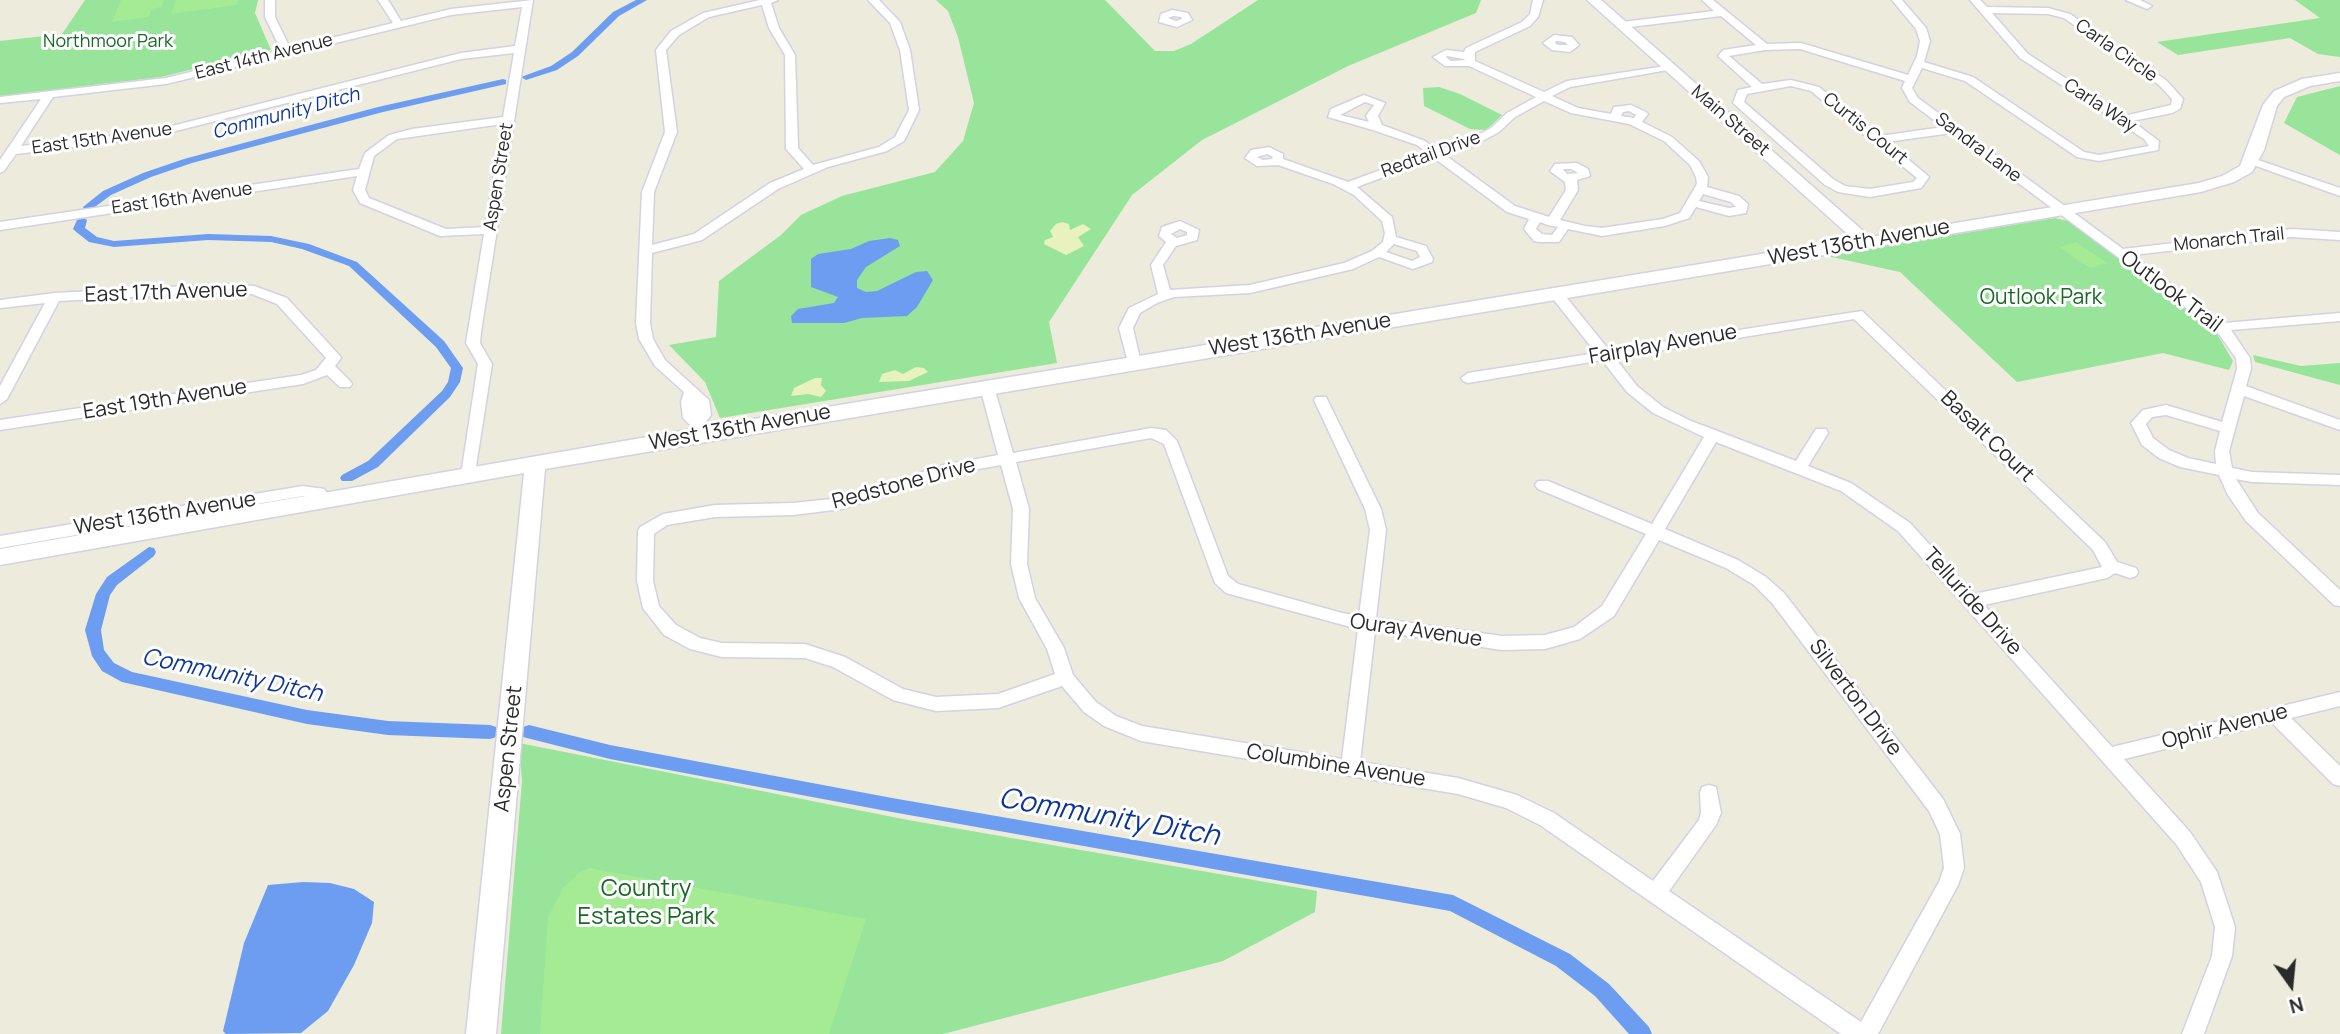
<!DOCTYPE html>
<style>
body{margin:0}
#map{position:relative;width:2340px;height:1034px;overflow:hidden;background:#ecebdc;font-family:Manrope,sans-serif}
canvas{display:block}
.north{position:absolute;left:2256px;top:950px;width:70px;height:70px;-webkit-text-stroke:5px #fff;paint-order:stroke;rotate:165deg;font-size:19px;font-weight:700;line-height:28px;text-align:center;color:#2a2a2a}
.north::after{content:'';display:block;margin:auto;width:24px;height:32px;background:#2a2a2a;clip-path:polygon(50% 0,100% 100%,50% 72%,0 100%)}
</style>
<div id="map">
<canvas width="2340" height="1034"></canvas>
<div class="north">N</div>
</div>
<script>
const ctx = document.querySelector('canvas').getContext('2d');
ctx.lineJoin = 'round';
function fill(path, color) { ctx.fillStyle = color; ctx.fill(path, 'evenodd'); }
const shape = rows => new Path2D(rows.map(r => 'M' + r).join(''));
function strokePath(path, color, width, dash) { ctx.strokeStyle = color; ctx.lineWidth = width; ctx.lineCap = dash ? 'butt' : 'round'; ctx.setLineDash(dash || []); ctx.stroke(path); }
function write(font, color, halo, rows, align = 'center') {
  ctx.font = font + ' Manrope,sans-serif'; ctx.lineWidth = 6; ctx.setLineDash([]); ctx.textBaseline = 'middle'; ctx.strokeStyle = halo; ctx.fillStyle = color; for (const [text, x, y, turn = 0] of rows) {
    ctx.save(); ctx.translate(x, y); ctx.rotate((+turn || 0) * Math.PI / 180); ctx.textAlign = isNaN(turn) ? turn : align; if (halo) ctx.strokeText(text, 0, 0); ctx.fillText(text, 0, 0); ctx.restore();
  }
}
const green = shape([
 [85,0,258,0,255,13,271,50,161,77,0,96,0,41,62,34],
 [936,0,1105,0,1155,51,1174,51,1191,44,1258,0,1481,0,1476,13,1348,66,1202,140,1132,195,1049,322,1057,363,720,418,705,382,669,345,716,337,719,281,781,235,801,215,842,196,935,172,963,141,974,103,958,37,948,11],
 [2295,0,2340,0,2340,57,2318,54,2290,38,2178,55,2157,42,2320,18],
 [2340,86,2340,155,2284,123,2297,97],
 [1439,87,1460,94,1502,115,1486,130,1470,129,1424,106,1423,88],
 [2055,218,2068,221,2214,329,2233,361,2229,370,2163,353,2017,382,1900,272,1827,256],
 [2253,355,2301,366,2340,363,2340,385,2255,362],
 [519,743,908,820,1317,891,1315,912,1223,961,943,1034,501,1034,522,781]
]);
const sand = shape([
 [1062,222,1069,224,1070,230,1083,224,1091,229,1078,237,1084,246,1066,255,1044,244,1045,240,1053,237,1050,231,1056,224],
 [916,367,924,368,928,372,909,381,879,382,882,374,895,370,903,374],
 [815,378,822,378,821,385,826,391,821,397,808,394,791,396,794,388]
]);
const pitch = shape([
 [121,0,164,0,161,7,152,9,148,17,112,22],
 [176,0,238,0,237,5,171,14],
 [2076,242,2108,263,2090,268,2059,247],
 [589,868,866,919,829,1034,540,1034,548,917,563,888,580,872]
]);
const water = shape([
 [890,238,898,240,900,246,866,267,857,280,857,288,866,292,877,291,916,272,927,271,933,280,917,307,907,316,862,318,844,323,792,323,791,316,798,309,834,303,838,297,811,287,811,259,818,254,851,249,869,241],
 [303,882,330,883,354,889,374,902,372,923,354,965,328,1011,301,1033,226,1034,223,1031,244,943,268,885]
]);
const canal = shape([
 [636,0,647,0,619,16,578,56,557,70,526,80,521,77,551,66,572,52,613,12,636,0],
 [503,79,506,80,506,84,383,112,192,163,151,177,111,195,92,209,84,209,83,207,103,191,143,173,184,159,378,107,503,79],
 [82,217,87,220,85,228,97,237,114,241,208,234,271,236,309,244,357,262,444,341,463,368,460,382,450,397,378,467,352,481,342,481,340,478,342,475,368,461,442,391,448,382,451,368,436,347,349,266,302,249,271,242,208,240,114,247,89,242,75,231,73,229,77,220,82,217],
 [149,547,154,548,156,552,154,556,117,585,110,595,101,630,104,650,114,663,132,672,307,710,388,721,490,725,496,727,498,732,496,737,490,739,388,735,307,724,122,682,102,671,92,656,85,630,96,594,107,577,149,547],
 [529,725,610,745,892,798,1453,895,1570,954,1609,984,1649,1027,1652,1034,1629,1034,1595,996,1556,966,1450,911,892,812,610,759,523,737,521,732,523,727,529,725]
]);
const street = shape([
 [265,0,275,0,275,17,290,48,393,23,378,0,388,0,401,21,451,9,533,0,481,332,480,343,492,364,474,479,464,479,461,475,478,364,466,343,484,234,440,236,360,203,353,190,357,176,0,230,0,222,359,169,365,153,389,135,412,129,503,117,514,53,461,59,148,138,16,154,4,171,0,173,0,160,41,99,0,103,0,97,166,78,281,50,265,17,265,0],
 [522,7,515,46,461,53,148,132,21,146,53,97,166,84,451,15,522,7],
 [502,124,485,227,446,229,369,198,365,190,374,156,397,139,502,124],
 [760,0,778,0,771,3,779,28,795,55,798,148,813,165,879,147,895,137,909,110,900,50,890,23,868,0,879,0,900,22,910,50,919,110,904,141,887,151,828,167,778,189,702,240,652,253,650,323,653,339,665,360,709,400,711,415,704,424,706,435,699,440,694,439,690,425,683,418,681,402,684,392,655,366,639,339,636,323,642,192,665,132,656,50,671,31,703,13,760,0],
 [762,5,769,28,785,55,786,149,804,169,770,183,694,234,652,245,654,192,677,132,666,50,679,35,709,17,762,5],
 [1533,0,1543,0,1538,17,1530,26,1475,52,1475,61,1544,92,1567,81,1672,65,1673,67,1668,70,1570,87,1552,96,1578,108,1611,114,1614,107,1631,105,1646,112,1648,114,1642,122,1672,137,1699,161,1708,177,1707,187,1739,196,1748,204,1746,213,1729,216,1696,207,1689,218,1665,226,1602,236,1568,229,1559,242,1538,242,1534,241,1524,229,1529,219,1507,212,1434,158,1357,187,1392,217,1396,237,1426,246,1433,259,1432,262,1413,269,1379,257,1353,269,1250,293,1174,297,1157,303,1140,313,1133,328,1141,363,1139,366,1129,366,1119,328,1129,308,1158,294,1151,265,1166,242,1159,236,1162,227,1180,221,1199,230,1197,240,1176,246,1163,265,1170,290,1250,285,1344,263,1372,251,1383,242,1385,233,1382,221,1354,195,1333,184,1278,165,1257,166,1245,158,1251,150,1269,147,1283,154,1283,159,1348,182,1427,153,1417,145,1373,130,1328,117,1331,109,1364,95,1385,103,1378,116,1382,125,1425,141,1437,150,1465,142,1491,128,1507,113,1536,97,1469,66,1445,66,1433,57,1446,50,1464,52,1466,48,1522,22,1530,14,1533,0],
 [1447,56,1464,59,1465,60,1451,61,1446,57,1447,56],
 [1544,101,1571,113,1629,124,1664,141,1690,165,1696,177,1697,184,1680,213,1663,219,1602,228,1585,226,1560,220,1578,190,1577,180,1590,176,1588,169,1577,163,1555,164,1550,171,1565,182,1566,190,1549,217,1515,206,1445,155,1473,146,1499,132,1515,117,1544,101],
 [1365,102,1374,105,1366,116,1369,122,1340,115,1365,102],
 [1629,111,1636,115,1634,118,1621,116,1623,112,1629,111],
 [1267,154,1273,157,1272,159,1263,160,1257,157,1267,154],
 [1563,169,1571,169,1578,173,1567,174,1563,169],
 [1703,194,1731,202,1736,207,1729,208,1699,201,1703,194],
 [1540,222,1548,225,1558,227,1552,235,1542,234,1536,229,1540,222],
 [1180,229,1187,232,1187,235,1177,238,1171,234,1180,229],
 [1394,244,1417,251,1420,257,1412,261,1386,252,1394,244],
 [1702,0,1713,0,1767,44,1801,43,1908,75,1917,56,1920,41,1916,29,1892,0,1902,0,1926,28,1930,41,1924,62,1973,77,2084,152,2099,155,2149,146,2144,139,2020,58,1970,0,1980,0,1987,7,2048,8,2070,14,2167,81,2183,99,2180,109,2172,113,2132,121,2159,141,2158,150,2099,161,2077,157,1965,81,1922,68,1912,88,1918,98,2123,249,2292,229,2340,232,2340,240,2292,237,2132,255,2224,323,2340,313,2340,321,2231,330,2250,358,2251,369,2246,386,2340,420,2340,430,2244,396,2229,451,2232,468,2252,472,2340,475,2340,485,2252,482,2236,479,2258,513,2340,590,2340,606,2334,605,2246,521,2228,495,2219,475,2180,467,2159,458,2142,445,2131,423,2143,410,2166,405,2222,422,2237,369,2236,358,2216,330,1951,133,1887,142,1927,175,1929,177,1921,188,1870,197,1838,192,1825,185,1733,103,1738,90,1752,87,1718,56,1723,50,1756,45,1721,16,1622,28,1617,25,1622,22,1714,11,1702,0],
 [1992,13,2048,14,2064,18,2159,85,2172,99,2171,105,2124,116,2028,54,1992,13],
 [1800,49,1905,81,1902,88,1910,102,1943,127,1880,136,1819,87,1791,80,1762,84,1729,56,1765,50,1800,49],
 [1791,86,1811,91,1917,178,1913,182,1870,189,1845,186,1833,179,1744,102,1747,94,1791,86],
 [2166,415,2220,431,2215,451,2216,464,2188,458,2169,450,2153,438,2146,424,2152,417,2166,415],
 [2126,0,2140,0,2152,6,2147,9,2126,0],
 [1172,10,1188,13,1192,20,1177,27,1159,22,1161,14,1172,10],
 [1173,16,1181,17,1182,19,1176,21,1168,18,1173,16],
 [1554,35,1572,37,1579,45,1570,52,1552,50,1543,43,1554,35],
 [1556,41,1565,42,1568,45,1558,45,1555,43,1556,41],
 [2252,158,2340,188,2340,196,2248,163,2246,161,2252,158],
 [226,284,254,286,287,298,339,355,341,358,335,366,350,381,352,384,350,387,340,387,327,375,303,384,0,430,0,420,301,375,316,370,326,358,277,304,252,294,226,292,59,301,7,399,0,404,0,386,45,303,0,308,0,300,55,293,226,284],
 [1557,291,1562,292,1609,350,1862,311,2105,542,2117,562,2136,568,2138,572,2136,576,2130,578,2115,573,2107,578,1984,605,2112,747,2340,692,2340,706,2291,718,2340,766,2340,786,2333,784,2272,723,2124,759,2190,832,2217,872,2235,927,2232,956,2204,1034,2182,1034,2212,956,2215,927,2201,882,2176,844,1898,531,1841,491,1716,442,1665,529,1738,560,1766,577,1784,593,1943,799,1960,834,1964,868,1958,885,1878,1034,1841,1034,1540,825,1506,808,1458,794,1141,741,1104,726,1084,712,1062,686,998,708,936,711,893,700,833,667,805,658,722,657,690,649,664,635,643,608,637,581,638,531,640,527,663,514,715,505,793,503,841,498,944,465,998,455,980,387,987,382,994,387,1013,453,1151,428,1166,430,1177,441,1228,576,1238,584,1342,613,1359,616,1370,530,1365,509,1314,400,1316,397,1326,397,1381,509,1386,530,1376,618,1502,636,1545,635,1574,627,1602,606,1646,534,1538,489,1535,485,1538,481,1548,481,1652,524,1704,437,1653,413,1627,392,1602,360,1468,383,1463,381,1461,378,1468,373,1596,353,1550,295,1557,291],
 [1854,319,2093,550,2102,567,1974,594,1910,523,1851,483,1808,466,1828,433,1826,429,1816,429,1796,461,1691,421,1663,407,1637,386,1615,358,1854,319],
 [1151,438,1164,444,1215,583,1226,593,1358,629,1342,759,1142,726,1116,716,1096,702,1073,675,1064,648,1035,598,1027,564,1029,509,1016,462,1151,438],
 [1001,465,1013,509,1011,564,1019,598,1047,649,1055,674,998,694,936,697,903,689,845,657,805,644,722,643,700,638,676,625,659,606,653,581,654,534,667,525,715,517,793,515,842,509,945,475,1001,465],
 [1659,540,1726,568,1754,585,1772,603,1929,811,1940,834,1944,868,1939,882,1861,1022,1669,891,1716,825,1721,813,1716,787,1709,785,1702,787,1700,793,1701,813,1699,820,1653,881,1554,813,1517,795,1458,778,1360,762,1375,631,1502,650,1545,649,1580,639,1614,616,1659,540],
 [303,486,324,489,327,493,321,507,309,507,307,503,310,497,303,496,0,548,0,536,303,486]
]);
const secondary = shape([
 [1587,0,1601,0,1870,237,2199,183,2222,176,2240,166,2263,105,2274,91,2302,79,2340,73,2340,81,2310,86,2284,97,2277,106,2264,150,2252,172,2234,182,2201,192,545,469,496,1034,466,1034,524,473,0,565,0,549,699,428,1853,239,1587,0]
]);
const farParknames = [
 ["Northmoor Park",108,42]
];
const farStreetnames = [
 ["Carla Circle",2116,51,35],
 ["East 14th Avenue",264,57,-14],
 ["Carla Way",2100,106,33],
 ["Main Street",1730,121,41],
 ["Curtis Court",1865,129,39],
 ["East 15th Avenue",102,139,-8],
 ["Sandra Lane",1978,148,37],
 ["Redtail Drive",1431,155,-20],
 ["Aspen Street",499,177,-81],
 ["East 16th Avenue",182,199,-8],
 ["Monarch Trail",2229,240,-6]
];
const farWaternames = [
 ["Community Ditch",286,114,-15]
];
const streetNames = [
 ["West 136th Avenue",1859,243,-10],
 ["Outlook Trail",2171,292,37],
 ["East 17th Avenue",166,293,-2],
 ["West 136th Avenue",1300,335,-9],
 ["Fairplay Avenue",1663,345,-10],
 ["East 19th Avenue",165,400,-9],
 ["West 136th Avenue",740,428,-10],
 ["Basalt Court",1987,437,44],
 ["Redstone Drive",904,484,-15],
 ["West 136th Avenue",165,514,-9],
 ["Telluride Drive",1972,602,48],
 ["Ouray Avenue",1416,631,8],
 ["Silverton Drive",1855,698,53],
 ["Ophir Avenue",2225,727,-14],
 ["Aspen Street",509,749,-84],
 ["Columbine Avenue",1336,766,9]
];
const parkNames = [
 ["Outlook Park",2041,298]
];
const waterNames = [
 ["Community Ditch",232,676,12]
];
const nearParknames = [
 ["Country",646,889],
 ["Estates Park",646,917]
];
const nearWaternames = [
 ["Community Ditch",1109,818,10]
];
fill(green, '#97e49a');
fill(sand, '#e7f2be');
fill(pitch, '#a5eb93');
fill(water, '#6d9df0');
fill(canal, '#6d9df0');
strokePath(street, '#d4d1e3', 3);
strokePath(secondary, '#d4d1e3', 3);
fill(street, '#fff');
fill(secondary, '#fff');
write('18px', '#196826', '#fff', farParknames);
write('18px', '#2a2a2a', '#fff', farStreetnames);
write('italic 19px', '#0c359d', '#fff', farWaternames);
write('21px', '#2a2a2a', '#fff', streetNames);
write('21px', '#196826', '#fff', parkNames);
write('italic 23px', '#0c359d', '#fff', waterNames);
write('24px', '#196826', '#fff', nearParknames);
write('italic 28px', '#0c359d', '#fff', nearWaternames);
</script>
